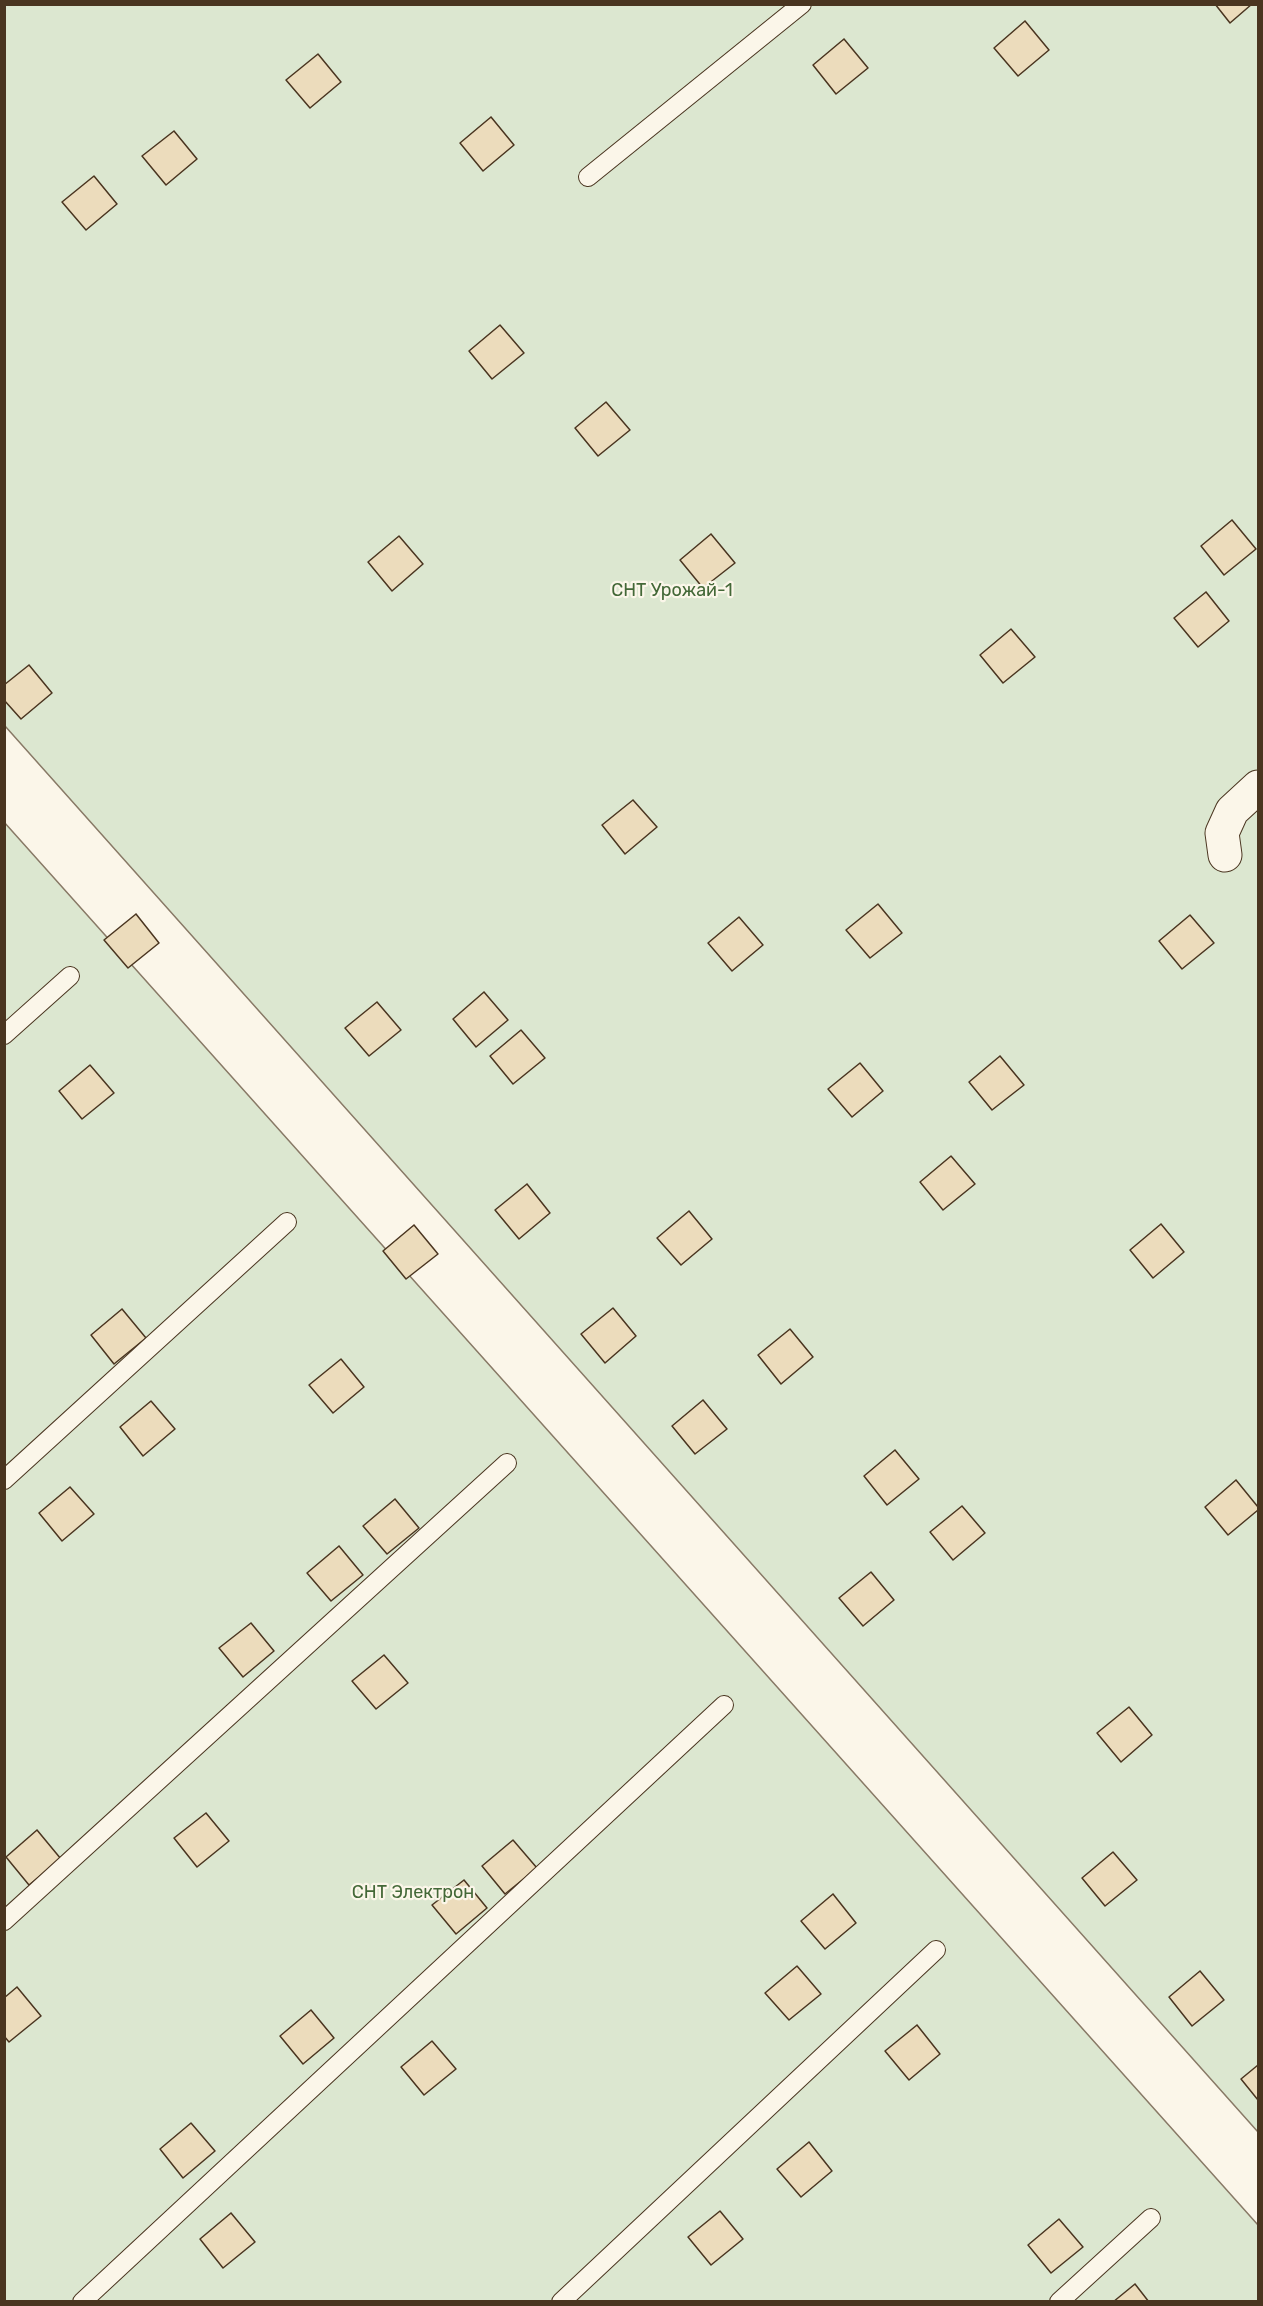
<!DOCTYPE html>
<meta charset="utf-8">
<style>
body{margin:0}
#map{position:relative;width:1263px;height:2306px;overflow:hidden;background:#fbf6e9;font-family:Rubik,sans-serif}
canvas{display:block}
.frame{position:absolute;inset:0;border:6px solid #4a3520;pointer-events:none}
</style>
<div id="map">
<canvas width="1263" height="2306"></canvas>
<div class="frame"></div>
</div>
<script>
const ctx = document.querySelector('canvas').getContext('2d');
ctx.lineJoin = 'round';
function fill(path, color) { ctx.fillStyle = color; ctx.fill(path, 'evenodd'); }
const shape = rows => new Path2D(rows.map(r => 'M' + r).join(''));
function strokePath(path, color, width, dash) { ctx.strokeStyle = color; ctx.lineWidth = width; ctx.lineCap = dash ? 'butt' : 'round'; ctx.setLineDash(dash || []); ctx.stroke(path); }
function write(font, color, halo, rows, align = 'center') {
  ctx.font = font + ' Rubik,sans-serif'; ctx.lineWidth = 4.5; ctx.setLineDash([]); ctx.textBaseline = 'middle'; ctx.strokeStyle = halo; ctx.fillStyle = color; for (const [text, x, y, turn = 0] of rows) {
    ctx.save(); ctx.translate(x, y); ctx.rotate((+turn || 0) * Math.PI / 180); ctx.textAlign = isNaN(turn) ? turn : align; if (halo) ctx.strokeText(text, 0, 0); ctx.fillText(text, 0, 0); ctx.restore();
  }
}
const green = shape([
 [4,5,1258,5,1258,2132,5,726,4,5],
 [4,822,1258,2225,1258,2301,5,2301,4,822]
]);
const building = shape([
 [1215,4,1252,4,1230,23,1215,4],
 [1025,21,1049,50,1018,76,994,48,1025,21],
 [844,39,868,68,836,94,813,65,844,39],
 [318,54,341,82,310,108,286,80,318,54],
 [491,117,514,145,483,171,460,143,491,117],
 [174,131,197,159,166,185,142,156,174,131],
 [94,176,117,204,86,230,62,202,94,176],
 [500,325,524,353,492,379,469,351,500,325],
 [606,402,630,430,598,456,575,428,606,402],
 [1232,520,1256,549,1224,575,1201,546,1232,520],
 [711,534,735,563,703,588,680,560,711,534],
 [399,536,423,564,392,591,368,562,399,536],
 [1206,592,1229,621,1198,647,1174,618,1206,592],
 [1011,629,1035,657,1003,683,980,655,1011,629],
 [29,665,52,693,21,719,4,700,4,685,29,665],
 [633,800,657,827,625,854,602,825,633,800],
 [878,904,902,933,870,958,846,930,878,904],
 [136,914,159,943,128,968,104,940,136,914],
 [1190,915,1214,943,1182,969,1159,941,1190,915],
 [739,917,763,945,732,971,708,943,739,917],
 [484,992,508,1020,476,1047,453,1019,484,992],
 [377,1002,401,1030,369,1056,345,1028,377,1002],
 [521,1030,545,1058,513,1084,490,1056,521,1030],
 [1000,1056,1024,1085,992,1110,969,1082,1000,1056],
 [860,1063,883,1091,852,1117,828,1089,860,1063],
 [90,1065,114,1093,82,1119,59,1091,90,1065],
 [951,1156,975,1184,943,1210,920,1182,951,1156],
 [527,1184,550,1213,519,1239,495,1210,527,1184],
 [689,1211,712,1239,681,1265,657,1238,689,1211],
 [1161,1224,1184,1252,1153,1278,1130,1250,1161,1224],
 [414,1225,438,1254,406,1279,383,1251,414,1225],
 [613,1308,636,1336,605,1363,581,1334,613,1308],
 [122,1309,146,1338,114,1364,91,1335,122,1309],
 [790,1329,813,1357,781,1384,758,1355,790,1329],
 [341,1359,364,1387,333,1413,309,1385,341,1359],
 [703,1400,727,1429,695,1454,672,1426,703,1400],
 [151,1401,175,1429,143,1456,120,1427,151,1401],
 [895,1450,919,1479,887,1505,864,1476,895,1450],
 [1236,1480,1258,1507,1258,1510,1228,1535,1205,1507,1236,1480],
 [70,1487,94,1514,62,1541,39,1513,70,1487],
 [395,1499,419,1528,387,1554,363,1526,395,1499],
 [962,1506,985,1533,953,1560,930,1532,962,1506],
 [339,1546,363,1575,331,1601,307,1573,339,1546],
 [871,1572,894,1600,863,1626,839,1598,871,1572],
 [251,1623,274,1651,243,1677,219,1648,251,1623],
 [384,1655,408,1683,376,1709,352,1681,384,1655],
 [1129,1707,1152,1735,1121,1762,1097,1733,1129,1707],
 [206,1813,229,1841,197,1867,174,1838,206,1813],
 [37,1830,61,1859,29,1885,6,1857,37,1830],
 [513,1840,537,1868,505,1894,482,1866,513,1840],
 [1113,1852,1137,1880,1105,1906,1082,1878,1113,1852],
 [464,1880,487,1908,456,1934,432,1905,464,1880],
 [833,1894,856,1923,825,1949,801,1921,833,1894],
 [797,1966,821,1994,789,2020,765,1993,797,1966],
 [1200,1971,1224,2000,1192,2026,1169,1997,1200,1971],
 [17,1987,41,2016,9,2042,4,2036,4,1998,17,1987],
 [311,2010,334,2038,303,2064,280,2036,311,2010],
 [917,2025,940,2054,909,2080,885,2051,917,2025],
 [432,2041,456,2069,424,2095,401,2067,432,2041],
 [1258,2065,1258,2100,1241,2079,1258,2065],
 [191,2123,215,2151,183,2178,160,2149,191,2123],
 [809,2142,832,2171,801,2197,777,2169,809,2142],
 [720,2211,743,2239,711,2265,688,2237,720,2211],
 [231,2213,255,2242,223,2268,200,2239,231,2213],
 [1059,2219,1083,2247,1051,2273,1028,2245,1059,2219],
 [1135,2284,1149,2302,1113,2302,1135,2284]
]);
const service = shape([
 [588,177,802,4],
 [4,1035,70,976],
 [4,1480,287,1222],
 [4,1921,507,1463],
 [82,2302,724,1705],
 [561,2302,936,1950],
 [1059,2302,1151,2218]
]);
const minor = shape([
 [1225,855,1222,833,1232,811,1258,787]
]);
const parkNames = [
 ["СНТ Урожай-1",672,591],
 ["СНТ Электрон",413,1893]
];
fill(green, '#dce7d0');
strokePath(green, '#887966', 1.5);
fill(building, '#ecdcbc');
strokePath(building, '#4a3520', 1.5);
strokePath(service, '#4a3520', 20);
strokePath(minor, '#4a3520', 35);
strokePath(service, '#fbf6e9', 18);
strokePath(minor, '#fbf6e9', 33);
write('18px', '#436837', '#fbf6e9', parkNames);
</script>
